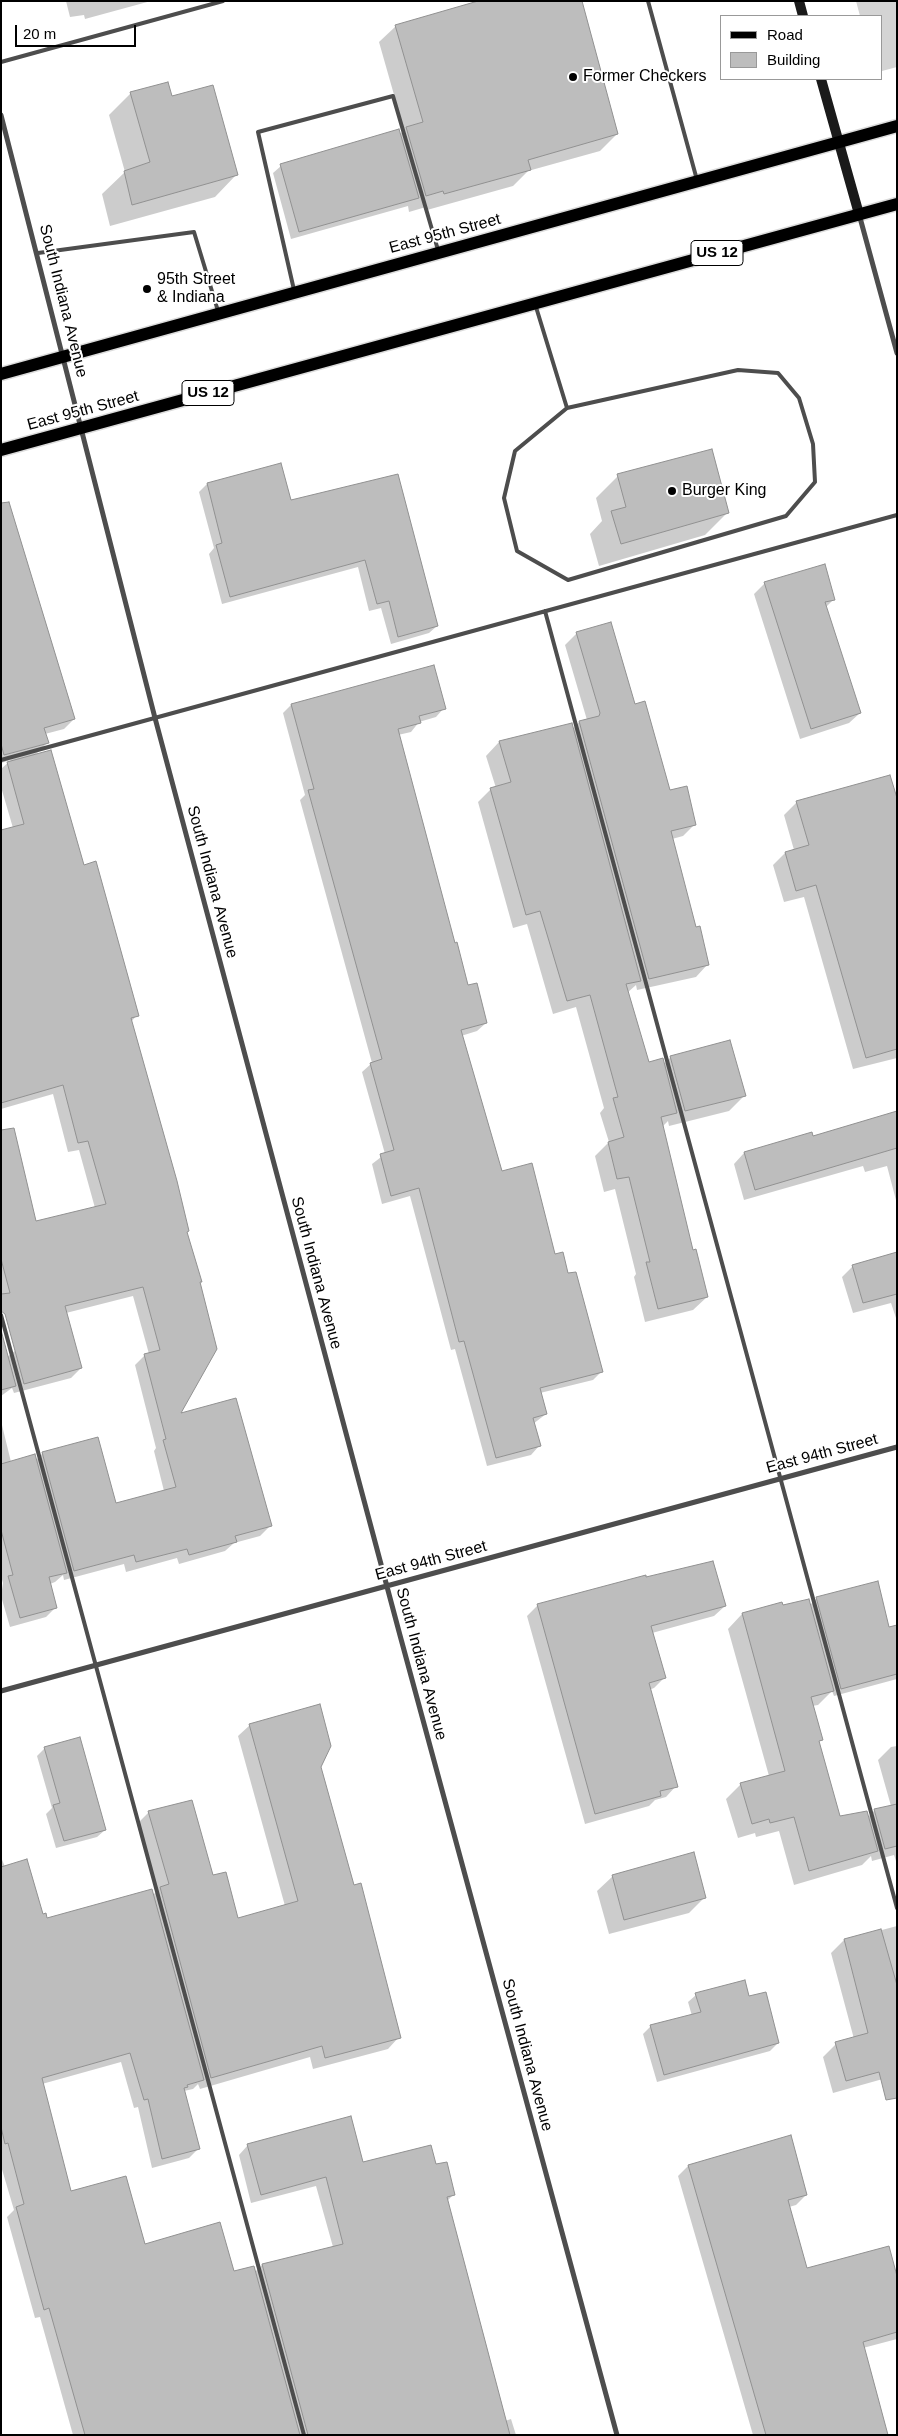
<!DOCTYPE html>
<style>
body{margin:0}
#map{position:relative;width:898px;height:2436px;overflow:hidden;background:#fff;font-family:Helvetica,sans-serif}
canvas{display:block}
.frame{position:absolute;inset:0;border:2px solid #000;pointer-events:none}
.legend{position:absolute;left:720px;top:15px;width:162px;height:65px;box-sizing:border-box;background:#fff;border:1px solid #999;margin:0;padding:6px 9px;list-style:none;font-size:15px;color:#000}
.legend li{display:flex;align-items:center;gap:10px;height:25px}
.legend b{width:25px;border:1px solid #999}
.scale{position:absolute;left:15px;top:25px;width:121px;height:22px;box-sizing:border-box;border:2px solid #000;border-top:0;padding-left:6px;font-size:15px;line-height:18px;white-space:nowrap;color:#000;-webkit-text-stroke:4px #fff;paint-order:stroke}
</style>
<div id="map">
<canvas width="898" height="2436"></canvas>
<div class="frame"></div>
<ul class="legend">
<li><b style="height:6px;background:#000"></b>Road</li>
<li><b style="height:14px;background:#bdbdbd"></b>Building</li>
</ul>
<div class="scale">20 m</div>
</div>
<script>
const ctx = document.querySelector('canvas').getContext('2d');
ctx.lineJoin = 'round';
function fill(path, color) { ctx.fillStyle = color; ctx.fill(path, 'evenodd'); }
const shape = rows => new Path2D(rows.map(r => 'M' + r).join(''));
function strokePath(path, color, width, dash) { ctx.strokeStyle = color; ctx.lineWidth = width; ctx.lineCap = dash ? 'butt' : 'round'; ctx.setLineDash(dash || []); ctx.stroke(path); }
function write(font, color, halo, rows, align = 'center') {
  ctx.font = font + ' Helvetica,sans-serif'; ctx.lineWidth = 4; ctx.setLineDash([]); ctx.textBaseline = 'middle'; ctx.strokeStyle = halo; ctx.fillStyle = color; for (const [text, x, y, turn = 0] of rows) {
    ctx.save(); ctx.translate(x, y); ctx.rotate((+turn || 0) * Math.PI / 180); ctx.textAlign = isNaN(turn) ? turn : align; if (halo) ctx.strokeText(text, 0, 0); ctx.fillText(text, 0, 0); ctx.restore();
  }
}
const green = shape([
 [856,1,897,1,897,67,882,71,882,16,860,16]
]);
const shadow = shape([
 [66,1,151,1,85,19,84,15,70,17],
 [396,26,617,134,600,151,528,171,513,186,427,210,426,207,409,212,408,206,291,239,273,173,281,166,399,135,404,130,379,42],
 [131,93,171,98,237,174,215,197,110,226,102,194,125,172,109,115],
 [280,464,290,502,397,475,437,626,429,633,391,644,381,608,369,611,358,567,222,604,209,554,214,548,199,492,207,484],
 [618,476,727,513,705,535,599,566,590,534,602,521,596,498],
 [1,544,74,719,64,729,45,734,47,743,34,756,83,866,137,1015,131,1022,199,1283,178,1415,270,1526,260,1536,234,1543,225,1551,179,1564,177,1558,126,1572,124,1564,64,1580,63,1575,55,1582,50,1584,56,1607,46,1617,10,1627,1,1596,3,1583,1,1576,1,1421,11,1462,35,1461,43,1453,115,1504,164,1491,154,1451,156,1448,135,1365,145,1355,149,1354,133,1296,66,1313,81,1368,71,1378,14,1393,12,1388,1,1396,1,1354,7,1357,16,1350,1,1295,1,1175,35,1222,95,1208,79,1150,68,1152,53,1094,1,1109,1,831,13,828,1,787,1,769,11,760,1,763],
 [765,583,834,599,825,608,860,713,849,723,800,739,754,594],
 [577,633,634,705,669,792,695,824,683,836,672,839,696,929,707,965,696,977,637,990,636,985,627,993,648,1064,663,1065,670,1058,744,1096,729,1111,669,1126,668,1121,662,1127,692,1252,707,1297,693,1310,645,1322,634,1277,636,1274,615,1189,604,1192,595,1156,609,1142,600,1113,604,1108,576,1007,553,1014,527,924,513,928,478,802,491,789,496,788,486,756,499,742,571,725,572,730,579,722,587,720,565,645],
 [291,705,444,708,436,717,419,722,411,732,398,735,454,945,467,987,486,1023,477,1031,461,1036,501,1172,568,1275,602,1371,593,1380,540,1393,546,1414,533,1424,539,1446,531,1455,487,1466,455,1349,451,1350,410,1196,382,1204,372,1164,385,1154,362,1072,372,1063,300,800,305,795,283,713],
 [797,802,897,802,897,1058,853,1069,804,897,784,902,773,865,785,853,794,850,784,815],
 [897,1112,897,1204,887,1166,865,1172,863,1166,744,1200,734,1164,744,1153,811,1134,812,1138],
 [897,1253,897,1321,891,1303,853,1313,842,1277,853,1266],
 [645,1579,725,1606,714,1616,652,1633,664,1678,654,1688,649,1690,676,1786,666,1797,655,1800,649,1806,585,1824,527,1616,538,1605],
 [817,1598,888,1629,897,1626,897,1679,834,1696,832,1691,818,1705,812,1706,822,1739,818,1742,839,1818,867,1818,875,1810,891,1806,878,1760,891,1747,897,1746,897,1864,894,1855,872,1861,871,1856,862,1865,794,1885,779,1831,756,1837,755,1833,738,1838,726,1799,741,1784,769,1776,728,1629,742,1614,782,1603,783,1607,810,1605],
 [250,1725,319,1767,353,1887,399,2037,388,2049,313,2069,310,2057,200,2089,198,2084,193,2089,184,2091,199,2148,189,2158,152,2168,138,2107,134,2108,121,2062,42,2084,70,2193,144,2245,233,2272,255,2272,262,2265,333,2247,316,2186,251,2203,239,2155,248,2145,362,2163,435,2166,453,2195,447,2201,505,2421,511,2419,516,2435,73,2435,40,2317,35,2318,7,2217,14,2210,1,2166,1,1857,5,1867,46,1920,153,1895,156,1892,137,1824,149,1812,212,1877,237,1919,285,1906,238,1736],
 [45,1748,105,1830,97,1837,56,1848,46,1814,52,1808,37,1756],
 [613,1876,705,1897,689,1913,609,1934,597,1891],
 [897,1926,897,2075,833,2093,823,2057,836,2044,854,2039,831,1953,844,1940],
 [696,1995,748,1997,778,2043,770,2051,657,2082,643,2034,651,2026,692,2016,688,2002],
 [688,2166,806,2195,796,2205,789,2207,806,2270,897,2281,897,2339,863,2348,887,2435,753,2435,678,2176]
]);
const building = shape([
 [478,1,582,1,618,134,528,160,531,170,444,194,443,191,426,196,406,127,423,122,395,25,478,1],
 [168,82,172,96,213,85,238,175,132,205,124,171,150,162,130,92,168,82],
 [399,129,419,198,299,232,280,164,399,129],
 [712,449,729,513,621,544,611,511,626,507,617,474,712,449],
 [281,463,291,500,398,474,438,626,398,637,389,601,377,604,365,560,230,597,216,545,222,543,207,483,281,463],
 [9,502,75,719,44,728,49,743,4,755,1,744,1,503,9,502],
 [825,564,835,600,825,602,861,713,811,729,764,582,825,564],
 [611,622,635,704,645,701,670,790,687,786,696,825,671,831,696,927,700,926,709,965,649,979,579,721,599,716,600,713,576,632,611,622],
 [434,665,446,709,419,716,421,723,398,729,455,943,457,942,468,985,477,983,487,1023,461,1030,502,1171,532,1163,555,1254,563,1252,568,1273,576,1272,603,1372,540,1388,547,1414,533,1418,541,1446,496,1458,464,1341,459,1342,419,1188,391,1196,380,1154,394,1150,370,1063,382,1059,308,790,314,789,291,704,434,665],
 [572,723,641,981,626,984,649,1062,663,1058,677,1113,661,1117,693,1250,696,1249,708,1297,658,1309,646,1262,650,1262,629,1177,617,1179,608,1142,624,1137,613,1098,618,1097,590,995,567,1001,540,911,526,915,490,788,511,782,499,741,572,723],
 [51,750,84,865,96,861,139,1016,131,1018,177,1181,189,1231,187,1232,202,1282,200,1282,217,1349,181,1413,236,1398,272,1526,235,1536,237,1542,189,1555,187,1549,136,1562,134,1555,74,1571,42,1452,98,1437,116,1503,176,1487,163,1440,166,1439,144,1354,160,1350,143,1287,65,1306,82,1368,24,1384,5,1314,1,1311,1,1294,10,1293,1,1259,1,1130,14,1128,36,1221,106,1204,88,1141,78,1143,63,1085,1,1103,1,830,24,824,7,762,51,750],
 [890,775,897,798,897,1049,866,1058,816,885,796,891,785,852,809,845,796,801,890,775],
 [730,1040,746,1096,685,1111,670,1056,730,1040],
 [897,1111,897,1148,755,1190,744,1152,812,1132,813,1136,897,1111],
 [897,1252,897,1294,863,1303,852,1265,897,1252],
 [1,1330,16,1386,1,1390,1,1330],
 [35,1454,67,1573,49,1577,57,1608,20,1618,8,1576,13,1575,1,1530,1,1464,35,1454],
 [713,1561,726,1606,651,1626,666,1678,649,1683,678,1787,660,1791,661,1796,595,1814,537,1604,646,1575,646,1577,713,1561],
 [878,1581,889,1627,897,1625,897,1674,841,1689,816,1597,878,1581],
 [809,1599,834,1691,811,1697,823,1740,819,1741,840,1816,867,1811,878,1851,809,1871,794,1817,770,1823,769,1819,752,1824,740,1783,785,1771,742,1613,782,1602,783,1605,809,1599],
 [320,1704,331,1746,321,1767,354,1885,361,1883,401,2038,325,2058,322,2046,211,2078,160,1887,169,1884,148,1811,192,1800,213,1875,226,1872,238,1918,298,1901,249,1724,320,1704],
 [80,1737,106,1830,64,1841,53,1805,60,1803,44,1747,80,1737],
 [897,1804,897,1846,885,1849,874,1809,897,1804],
 [694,1852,706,1898,624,1920,612,1875,694,1852],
 [27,1859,43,1914,46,1913,47,1918,152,1889,204,2080,187,2085,188,2087,184,2088,200,2149,162,2159,148,2099,144,2100,130,2053,42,2078,71,2191,126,2176,145,2244,220,2222,234,2271,254,2266,300,2435,85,2435,49,2308,44,2310,16,2207,24,2204,8,2143,5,2144,1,2127,1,1867,27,1859],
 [881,1929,897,1985,897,2098,886,2100,879,2072,846,2081,835,2042,868,2033,844,1939,881,1929],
 [745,1980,749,1996,766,1992,779,2043,664,2075,650,2025,701,2012,695,1993,745,1980],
 [351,2116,363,2162,431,2145,436,2164,447,2162,455,2195,447,2197,510,2435,308,2435,262,2264,343,2244,326,2177,261,2195,247,2144,351,2116],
 [791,2135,807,2195,788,2200,807,2268,889,2246,897,2276,897,2332,863,2342,888,2435,766,2435,688,2165,791,2135]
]);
const lane = shape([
 [648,1,697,180],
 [1,62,223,1],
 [38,253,194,232,218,311],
 [294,290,258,132,393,96,438,250],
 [536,307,567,408,515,451,504,498,517,551,568,580,786,516,815,482,813,444,799,398,778,373,738,370,567,408],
 [545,611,897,1908],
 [1,760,897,515],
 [1,1315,304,2435]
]);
const street = shape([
 [1,115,155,718,401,1639,617,2435],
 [859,214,897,353],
 [1,1691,897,1447]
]);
const secondary = shape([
 [799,1,803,16],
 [821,79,859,214]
]);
const primary = shape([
 [1,374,897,126],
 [1,450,897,204]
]);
const markers = [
 [573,77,5,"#000"],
 [147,289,5,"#000"],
 [672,491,5,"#000"]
];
const shields = [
 [717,253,52],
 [208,393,52]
];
const shieldNames = [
 ["US 12",717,253],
 ["US 12",208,393]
];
const poiNames = [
 ["Former Checkers",583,77],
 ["95th Street",157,280],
 ["& Indiana",157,298],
 ["Burger King",682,491]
];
const streetNames = [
 ["East 95th Street",445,234,-15],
 ["South Indiana Avenue",63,301,76],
 ["East 95th Street",83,411,-15],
 ["South Indiana Avenue",212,882,75],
 ["South Indiana Avenue",316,1273,75],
 ["East 94th Street",822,1454,-15],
 ["East 94th Street",431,1561,-15],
 ["South Indiana Avenue",421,1664,75],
 ["South Indiana Avenue",527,2055,75]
];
fill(green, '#d4d4d4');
fill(shadow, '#0003');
fill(building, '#bdbdbd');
strokePath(building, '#919191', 1);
strokePath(primary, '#dbdbdb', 15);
strokePath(lane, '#4d4d4d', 4);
strokePath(street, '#4d4d4d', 5);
strokePath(secondary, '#1a1a1a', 10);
strokePath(primary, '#000', 12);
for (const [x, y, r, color] of markers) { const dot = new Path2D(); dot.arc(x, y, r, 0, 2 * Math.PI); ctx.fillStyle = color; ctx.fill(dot); strokePath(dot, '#fff', 2); }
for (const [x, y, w] of shields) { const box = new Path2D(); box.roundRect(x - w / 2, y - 12.5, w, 25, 4); ctx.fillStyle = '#fff'; ctx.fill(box); strokePath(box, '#000', 1); }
write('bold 15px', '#000', null, shieldNames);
write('16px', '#000', '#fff', poiNames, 'left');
write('16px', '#000', '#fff', streetNames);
</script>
